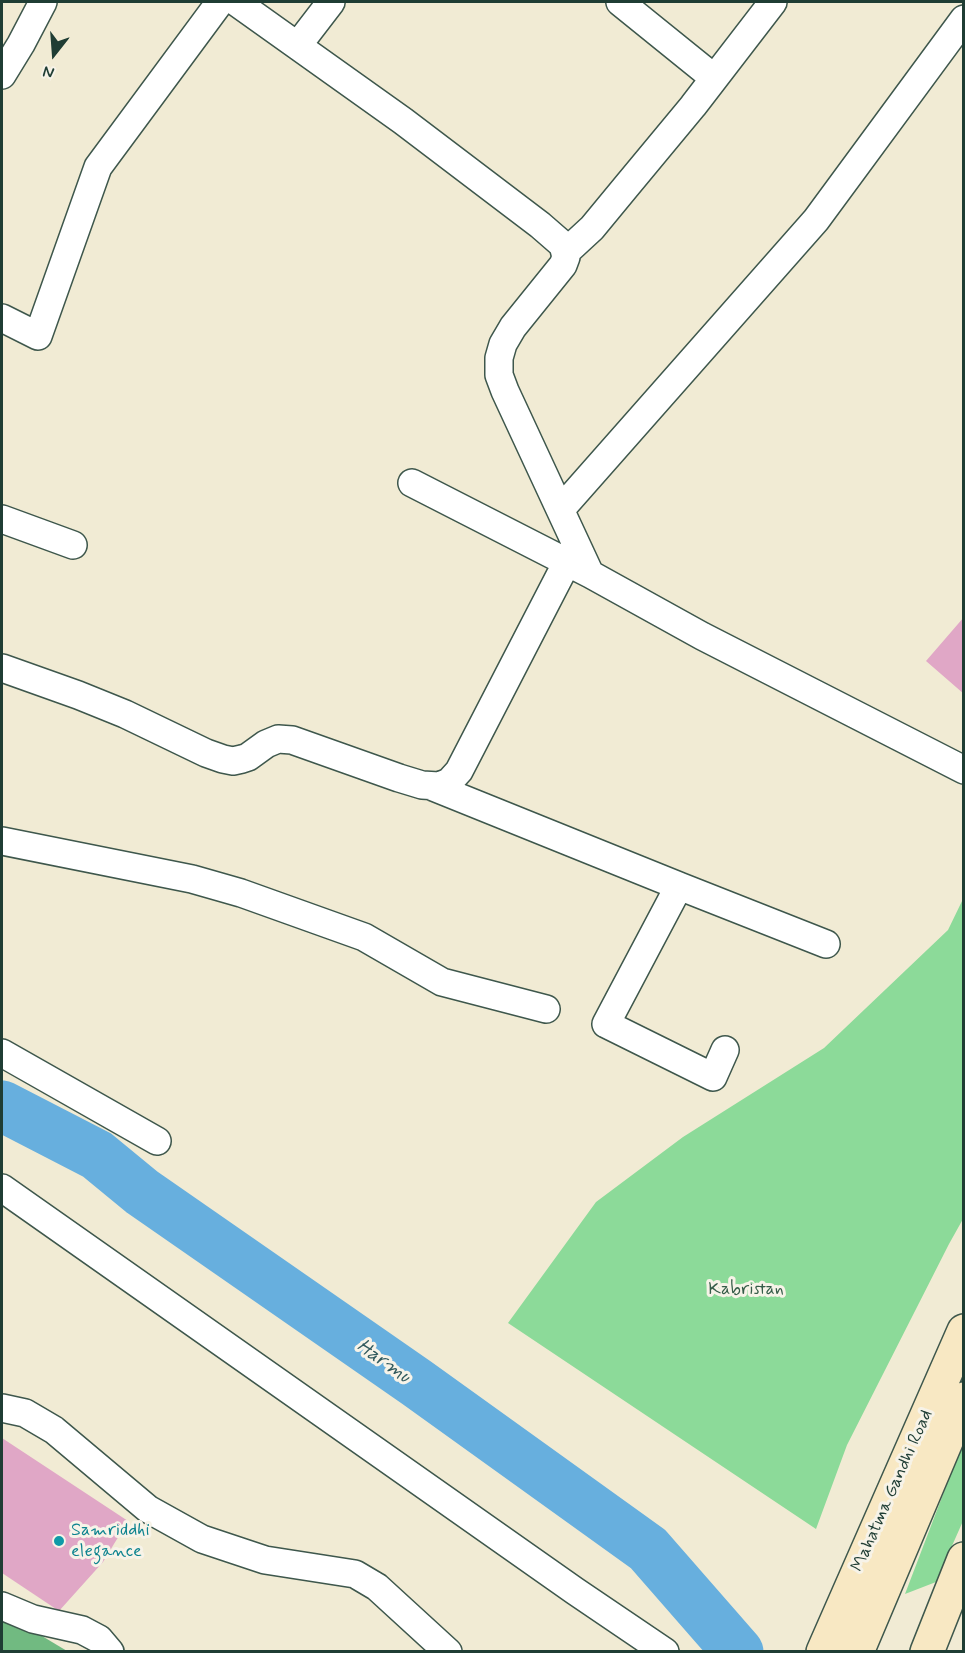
<!DOCTYPE html>
<style>
body{margin:0}
#map{position:relative;width:965px;height:1653px;overflow:hidden;background:#f1ebd4;font-family:Mynerve,sans-serif}
canvas{display:block}
.frame{position:absolute;inset:0;border:3px solid #1f3d34;pointer-events:none}
.north{position:absolute;left:24px;top:24px;width:60px;height:60px;-webkit-text-stroke:4px #f7f3e8;paint-order:stroke;rotate:197deg;font-size:16px;font-weight:700;line-height:24px;text-align:center;color:#1f3d34}
.north::after{content:'';display:block;margin:auto;width:21px;height:27px;background:#1f3d34;clip-path:polygon(50% 0,100% 100%,50% 72%,0 100%)}
</style>
<div id="map">
<canvas width="965" height="1653"></canvas>
<div class="frame"></div>
<div class="north">N</div>
</div>
<script>
const ctx = document.querySelector('canvas').getContext('2d');
ctx.lineJoin = 'round';
function fill(path, color) { ctx.fillStyle = color; ctx.fill(path, 'evenodd'); }
const shape = rows => new Path2D(rows.map(r => 'M' + r).join(''));
function strokePath(path, color, width, dash) { ctx.strokeStyle = color; ctx.lineWidth = width; ctx.lineCap = dash ? 'butt' : 'round'; ctx.setLineDash(dash || []); ctx.stroke(path); }
function write(font, color, halo, rows, align = 'center') {
  ctx.font = font + ' Mynerve,sans-serif'; ctx.lineWidth = 6; ctx.setLineDash([]); ctx.textBaseline = 'middle'; ctx.strokeStyle = halo; ctx.fillStyle = color; for (const [text, x, y, turn = 0] of rows) {
    ctx.save(); ctx.translate(x, y); ctx.rotate((+turn || 0) * Math.PI / 180); ctx.textAlign = isNaN(turn) ? turn : align; if (halo) ctx.strokeText(text, 0, 0); ctx.fillText(text, 0, 0); ctx.restore();
  }
}
const green = shape([
 [963,899,963,1219,949,1244,847,1445,816,1529,508,1323,596,1202,683,1137,824,1048,948,930],
 [963,1442,963,1521,936,1582,905,1594]
]);
const forest = shape([
 [2,1612,67,1651,2,1651]
]);
const river = shape([
 [2,1106,97,1155,142,1192,417,1383,648,1549,738,1652]
]);
const building = shape([
 [964,617,964,694,926,661],
 [2,1438,128,1521,103,1562,59,1611,2,1573]
]);
const street = shape([
 [236,2,403,121,540,225,563,245,566,257,563,265,513,327,503,344,499,358,499,375,505,391,590,574],
 [620,2,714,78],
 [298,45,331,2],
 [2,75,21,44,43,2],
 [566,252,592,228,625,188,693,106,773,2],
 [2,318,38,336,98,167,220,2],
 [412,483,590,574,702,636,964,770],
 [561,509,816,220,964,19],
 [2,519,73,545],
 [2,668,78,695,125,714,206,753,223,759,233,761,242,759,248,757,266,744,278,739,292,740,399,778,422,785,439,786,449,782,459,771,567,562],
 [431,786,679,886,606,1024,713,1077,725,1050],
 [2,841,192,879,241,893,364,937,442,982,546,1009],
 [679,886,826,944],
 [2,1053,157,1141],
 [2,1188,575,1591,665,1652],
 [2,1408,25,1413,54,1430,148,1509,202,1539,265,1560,355,1574,377,1587,448,1652],
 [2,1606,33,1619,82,1630,99,1639,110,1652]
]);
const secondary = shape([
 [823,1652,964,1331],
 [857,1652,964,1399],
 [927,1652,964,1559]
]);
const markers = [
 [59,1541,6,"#0f9aa8"]
];
const parkNames = [
 ["Kabristan",746,1290]
];
const streetNames = [
 ["Mahatma Gandhi Road",893,1491,-66]
];
const cultureNames = [
 ["Samriddhi",71,1531],
 ["elegance",71,1552]
];
const waterNames = [
 ["Harmu",383,1362,35]
];
fill(green, '#8cda99');
fill(forest, '#71ba81');
strokePath(river, '#67afde', 51);
fill(building, '#e0a7c6');
strokePath(street, '#3e574c', 30);
strokePath(secondary, '#3e574c', 36);
strokePath(street, '#fff', 27);
strokePath(secondary, '#f8e8c3', 33);
for (const [x, y, r, color] of markers) { const dot = new Path2D(); dot.arc(x, y, r, 0, 2 * Math.PI); ctx.fillStyle = color; ctx.fill(dot); strokePath(dot, '#f7f3e8', 2); }
write('18px', '#355c48', '#f7f3e8', parkNames);
write('18px', '#1f3d34', '#f7f3e8', streetNames);
write('18px', '#0d838f', '#f7f3e8', cultureNames, 'left');
write('italic 20px', '#315a5e', '#f7f3e8', waterNames);
</script>
